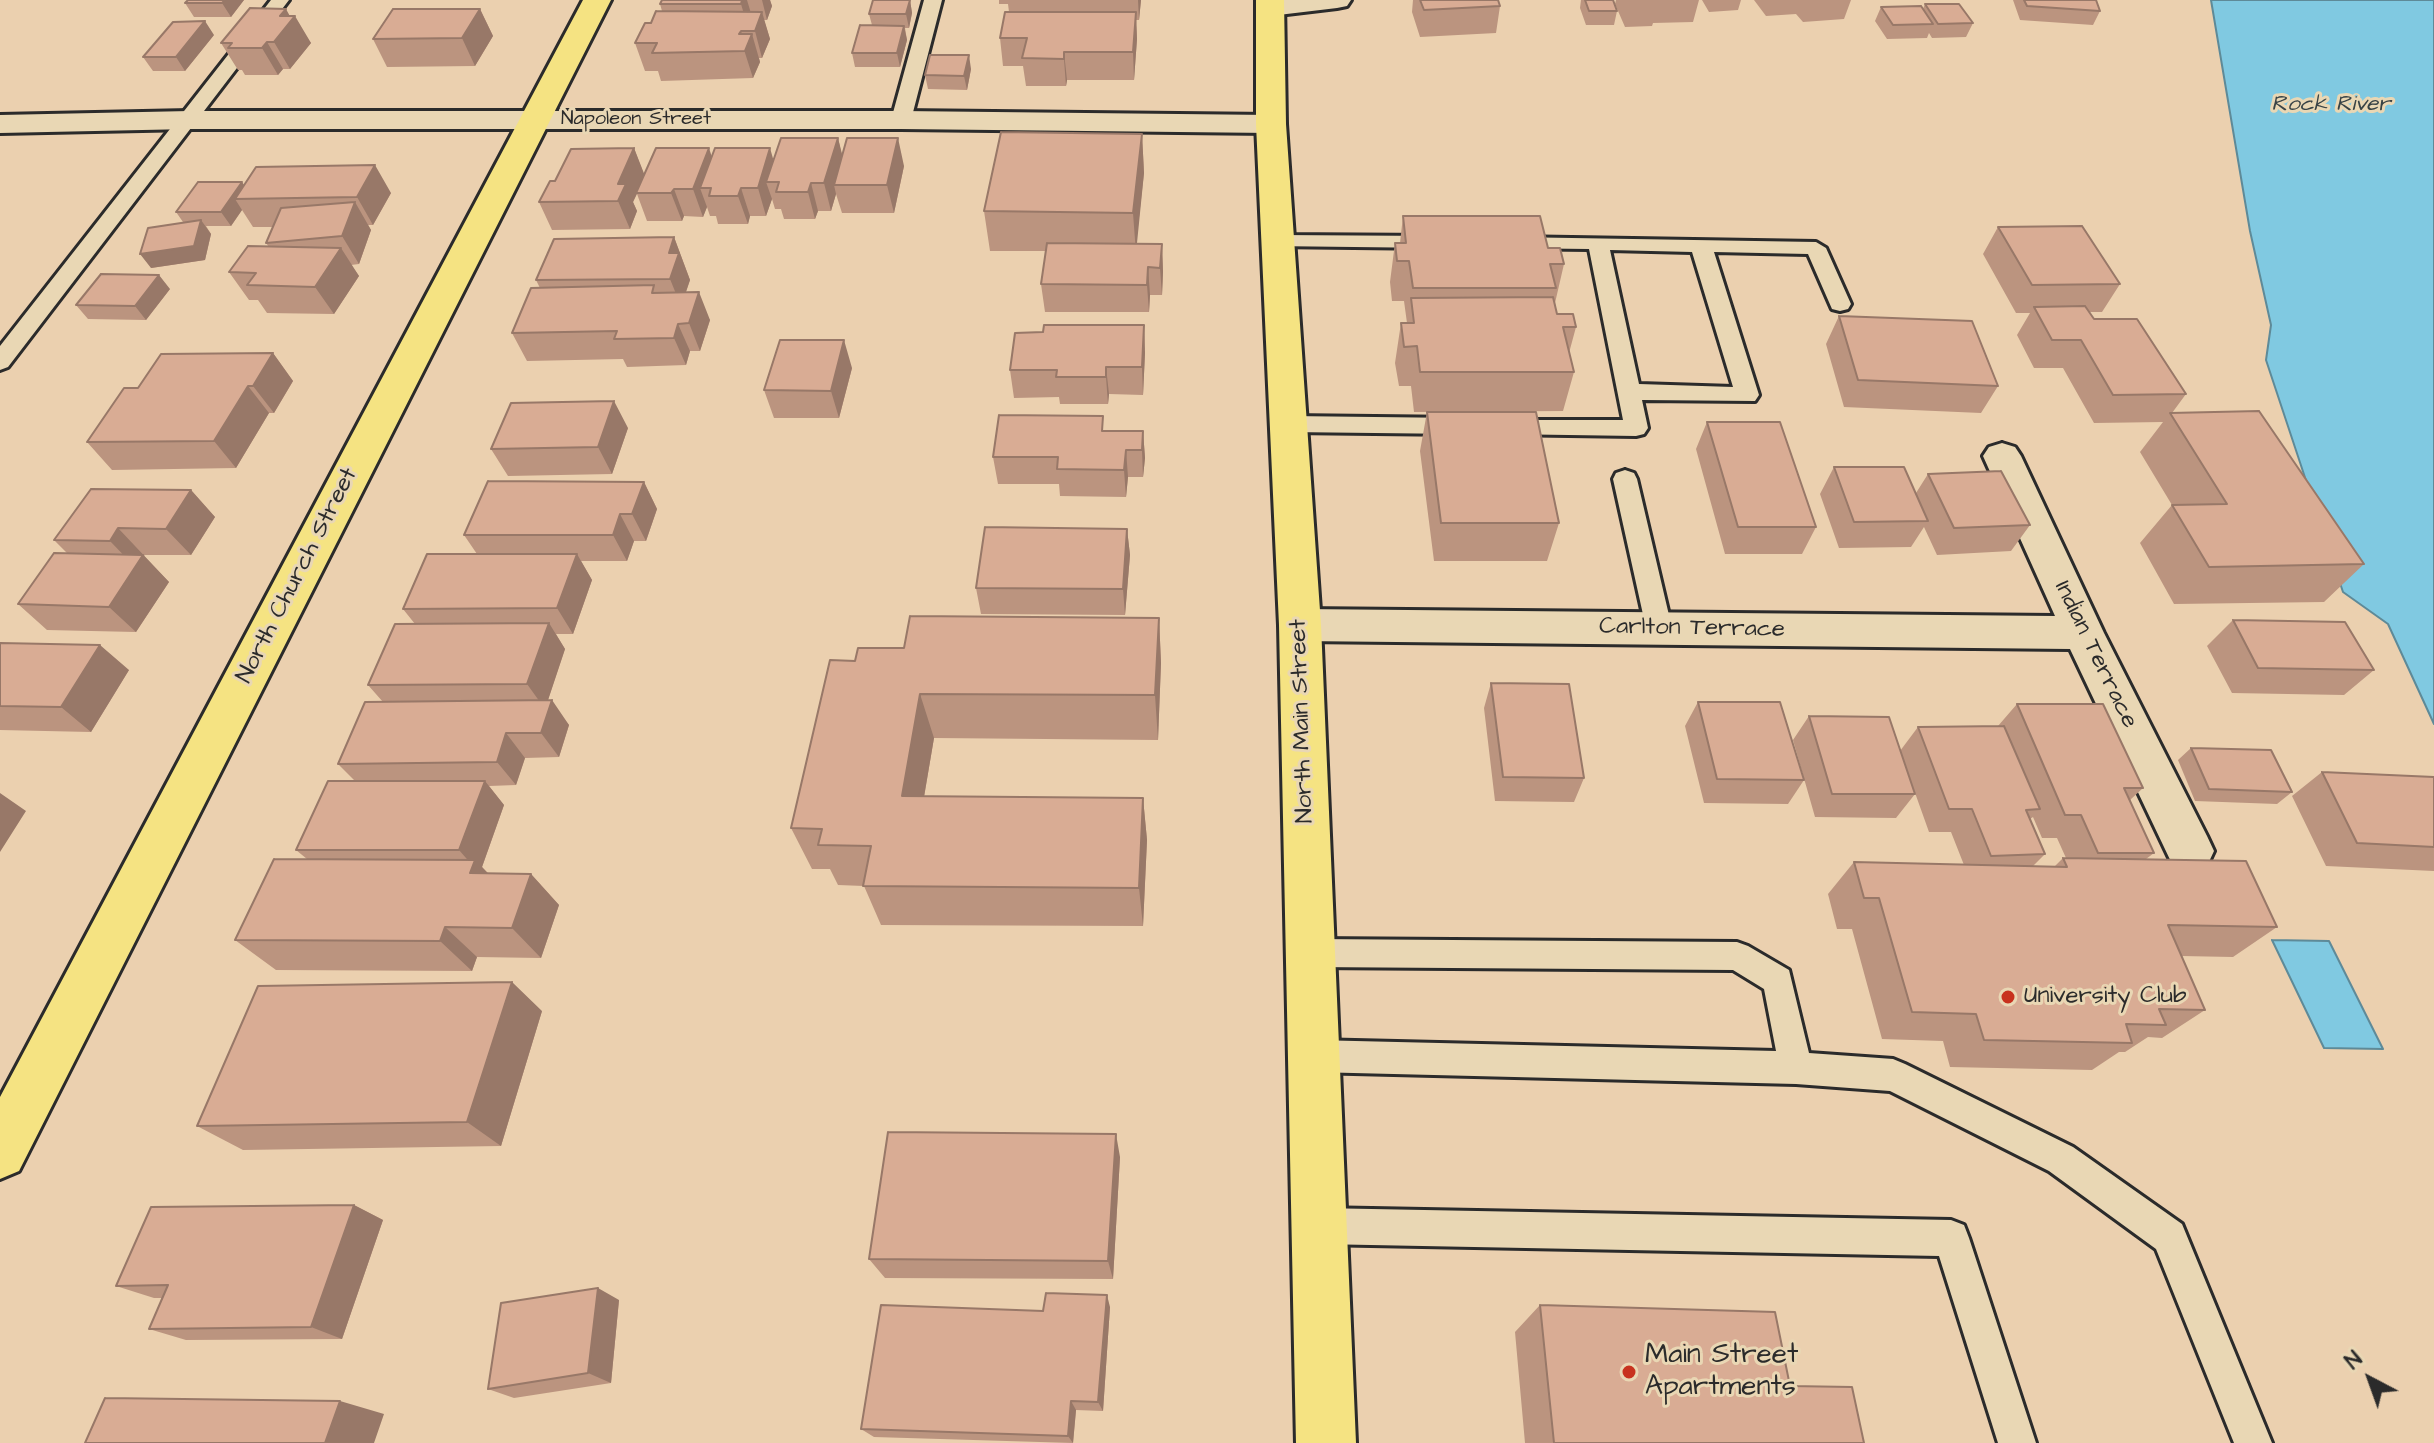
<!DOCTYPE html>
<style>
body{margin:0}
#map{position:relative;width:2434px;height:1443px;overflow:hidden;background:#ebd0af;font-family:"Architects Daughter",sans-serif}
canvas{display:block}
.north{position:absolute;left:2330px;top:1339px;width:80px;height:80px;-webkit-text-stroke:6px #e9d7b4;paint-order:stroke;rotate:319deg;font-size:22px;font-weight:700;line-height:32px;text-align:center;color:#2b2b2b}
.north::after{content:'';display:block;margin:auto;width:28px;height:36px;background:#2b2b2b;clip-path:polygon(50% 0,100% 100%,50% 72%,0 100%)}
</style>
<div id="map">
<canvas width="2434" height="1443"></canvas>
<div class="north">N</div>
</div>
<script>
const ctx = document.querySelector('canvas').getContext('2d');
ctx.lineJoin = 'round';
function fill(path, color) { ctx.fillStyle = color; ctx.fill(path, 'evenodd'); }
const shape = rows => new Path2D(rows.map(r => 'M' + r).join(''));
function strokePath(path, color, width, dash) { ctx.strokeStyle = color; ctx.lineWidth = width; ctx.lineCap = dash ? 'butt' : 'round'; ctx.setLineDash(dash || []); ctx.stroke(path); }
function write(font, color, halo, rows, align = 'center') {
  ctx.font = font + ' "Architects Daughter",sans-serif'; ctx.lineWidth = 6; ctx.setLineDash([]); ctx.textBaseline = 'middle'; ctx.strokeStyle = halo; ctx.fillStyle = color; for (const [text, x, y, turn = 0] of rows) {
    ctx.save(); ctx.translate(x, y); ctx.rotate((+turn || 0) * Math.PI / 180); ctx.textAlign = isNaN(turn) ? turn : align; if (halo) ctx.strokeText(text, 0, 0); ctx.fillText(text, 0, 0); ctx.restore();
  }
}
const water = shape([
 [2211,0,2434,0,2434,724,2388,624,2343,592,2266,360,2271,325,2250,231,2211,0],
 [2272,940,2329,941,2383,1049,2324,1048,2272,940]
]);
const lane = shape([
 [271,0,289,0,8,367,0,370,0,346,271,0],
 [924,0,942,0,911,120,901,126,891,120,924,0],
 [1278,235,1437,236,1447,242,1437,248,1271,246,1268,241,1278,235],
 [1511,237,1816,242,1826,248,1851,304,1848,309,1840,311,1832,309,1808,254,1714,252,1759,395,1755,401,1642,400,1648,428,1644,434,1636,436,1501,434,1493,432,1489,426,1493,420,1623,420,1589,249,1504,248,1501,243,1511,237],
 [1610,250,1692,252,1733,387,1639,384,1610,250],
 [1289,416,1460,418,1468,420,1472,426,1468,432,1460,434,1289,432,1281,430,1277,424,1281,418,1289,416],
 [1625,470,1634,473,1637,479,1672,628,1668,635,1659,638,1650,635,1646,628,1613,479,1616,473,1625,470],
 [1311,939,1737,942,1748,946,1789,970,1809,1053,1893,1059,1905,1064,2073,1147,2182,1224,2272,1443,2234,1443,2156,1249,2049,1171,1890,1091,1796,1084,1313,1072,1301,1067,1297,1056,1301,1045,1313,1040,1776,1051,1764,989,1733,970,1311,967,1300,963,1295,953,1300,943,1311,939],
 [1319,1208,1951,1220,1964,1225,1969,1238,2036,1443,1998,1443,1939,1256,1319,1244,1306,1239,1301,1226,1306,1213,1319,1208]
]);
const street = shape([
 [1269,0,1351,0,1347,6,1337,8,1270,16,1260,14,1256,8,1260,2,1269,0],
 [190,111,901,111,1271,115,1282,118,1286,124,1282,130,1271,133,901,129,190,129,0,133,0,115,190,111],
 [2002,443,2015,447,2021,456,2104,633,2207,836,2214,851,2207,866,2190,872,2173,866,2070,649,1300,641,1285,636,1279,625,1285,614,1300,609,2055,616,1983,456,1989,447,2002,443]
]);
const primary = shape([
 [583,0,611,0,19,1171,0,1179,0,1097,583,0],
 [1256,0,1284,0,1286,124,1321,625,1356,1443,1296,1443,1279,625,1256,124,1256,0]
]);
const wall = shape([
 [188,0,244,0,231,17,194,17,185,3],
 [662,0,770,0,772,6,767,20,764,20,770,39,762,58,759,58,760,62,753,78,661,81,658,71,645,71,635,43,651,23,662,11,660,4],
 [910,0,912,13,909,28,905,28,907,40,900,67,855,67,852,53,872,25,869,14],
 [999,0,1141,0,1139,20,1136,20,1137,39,1134,80,1067,80,1066,86,1026,86,1023,66,1003,66,1000,38,1009,12,1008,4,999,4],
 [1413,0,1498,0,1500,6,1496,33,1420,37,1412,12],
 [1581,0,1613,0,1617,11,1614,25,1586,25,1580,8],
 [1616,0,1699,0,1693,22,1653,23,1652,26,1625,27,1615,4],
 [1702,0,1741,0,1738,10,1709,12],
 [1754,0,1851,0,1844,19,1803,22,1796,14,1766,16],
 [2013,0,2096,0,2100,11,2093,25,2020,20],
 [1925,4,1973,23,1966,37,1932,38,1929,33,1927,38,1887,39,1875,21,1881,7,1923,9],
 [480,9,493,36,475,66,387,67,373,39],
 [290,16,311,43,290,69,283,69,278,75,245,75,242,70,238,70,221,43],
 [214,35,185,71,153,71,143,57],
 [971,69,967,90,928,89,925,75],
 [1142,134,1144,173,1136,244,1162,244,1163,272,1162,295,1150,295,1149,312,1045,312,1041,284,1046,251,990,251,984,211],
 [838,138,842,156,904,166,894,213,842,213,836,194,831,211,818,211,815,219,784,219,781,209,775,209,772,199,766,216,750,216,748,224,718,224,716,216,710,216,707,207,703,217,684,216,682,221,647,221,637,194,633,202,637,211,630,229,552,230,539,202,634,148,644,175,712,157,774,160],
 [244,185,391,193,373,225,368,225,371,230,359,264,351,265,359,276,334,314,267,313,258,300,249,300,229,272,269,247,266,243,273,227,253,227,242,210,231,226,206,226,211,234,205,260,151,268,183,222,176,212],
 [1403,216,1548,248,1564,264,1555,303,1557,314,1576,327,1569,353,1574,372,1563,411,1414,412,1411,386,1399,386,1395,363,1401,323,1407,323,1404,301,1392,301,1390,282,1395,243,1400,243],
 [1998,227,2120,284,2102,312,2089,312,2094,319,2186,394,2172,413,2364,564,2324,602,2174,604,2140,543,2172,505,2140,452,2163,422,2094,423,2063,368,2034,368,2017,335,2030,313,2016,313,1983,254],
 [674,237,690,280,686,292,710,320,700,351,690,351,686,365,627,367,623,359,527,361,512,333,540,288,536,280],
 [170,289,146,320,88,319,76,305],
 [1839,316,1998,386,1981,413,1844,407,1826,344],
 [1144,325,1145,353,1143,395,1109,394,1108,404,1060,404,1059,397,1014,398,1010,370,1043,332],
 [273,353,293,381,274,413,269,413,236,468,112,470,87,442,138,388],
 [852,368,839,418,774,418,764,390],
 [1427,412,1559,523,1547,561,1434,561,1420,451],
 [1707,422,1816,527,1802,554,1725,554,1696,449],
 [628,428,612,474,508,476,491,449],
 [1104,431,1143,431,1145,458,1143,477,1128,477,1126,497,1060,496,1059,484,998,484,993,457],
 [1834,467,1916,493,1928,474,2030,525,2011,551,1937,555,1924,527,1911,547,1839,548,1820,494],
 [644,482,657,509,646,541,634,541,627,561,581,561,592,580,573,634,556,634,565,649,548,700,569,725,559,757,525,758,516,785,489,786,504,805,482,867,488,873,531,874,559,905,541,958,477,957,472,971,276,970,235,940,307,859,296,850,355,781,338,764,383,702,368,685,415,624,403,609,477,554,464,535],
 [191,490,215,517,191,555,145,555,144,556,169,582,136,632,47,630,18,604,68,554,54,540],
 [1127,529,1130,555,1125,615,981,614,976,588],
 [1159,618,1161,663,1158,740,934,738,924,797,1143,798,1147,840,1143,926,881,925,864,886,838,885,830,869,812,869,791,828,855,661,904,648],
 [2233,620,2374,670,2344,695,2232,693,2207,646],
 [0,643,129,670,91,732,0,730],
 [1491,683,1584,778,1574,802,1495,801,1484,708],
 [1698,702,1804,780,1788,804,1704,803,1685,726],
 [2017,704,2143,788,2130,800,2154,853,2146,859,2277,927,2233,957,2181,956,2205,1010,2162,1038,2148,1037,2125,1052,2119,1052,2092,1070,1950,1067,1943,1041,1882,1039,1852,929,1837,929,1828,894,1854,862,1964,865,1951,832,1929,832,1909,776,1915,794,1896,818,1815,817,1793,740,1809,716,1900,751,1918,727,1998,726],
 [2033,817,2042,838,2057,838,2066,858,2063,858,2054,867,2033,866,2045,854,2030,819],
 [2191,748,2292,792,2277,804,2195,801,2178,760],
 [2322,772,2434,777,2434,871,2326,866,2292,796],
 [542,1011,501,1146,243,1150,197,1126],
 [1120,1157,1113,1279,885,1278,869,1259],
 [354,1205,383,1220,342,1339,186,1340,149,1329,162,1298,154,1298,116,1286],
 [619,1300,611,1383,514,1398,488,1389],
 [1540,1305,1864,1443,1525,1443,1515,1332],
 [1110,1307,1103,1411,1076,1410,1073,1443,874,1437,861,1429,1043,1311]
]);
const shadedWall = shape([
 [225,0,244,0,231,17,222,3],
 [742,0,747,0,753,20,749,31,741,4],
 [762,0,770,0,772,6,767,20],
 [910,0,912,13,909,28,906,14],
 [1138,0,1141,0,1139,20],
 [286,9,292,20,295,16,311,43,290,69,274,42,280,16],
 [480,9,493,36,475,66,462,38],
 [762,12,770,39,762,58,755,31],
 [1136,12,1137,39,1134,80,1133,52],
 [205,21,214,35,185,71,176,57],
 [904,26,907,40,900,67,897,53],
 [741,31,746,49,752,34,760,62,753,78,739,34],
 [267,42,283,69,278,75,262,48],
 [1064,52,1067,80,1066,86,1064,59],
 [969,55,971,69,967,90,964,76],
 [1142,134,1144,173,1136,253,1133,213],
 [838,138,845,166,834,185,836,194,831,211,824,183],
 [898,138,904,166,894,213,887,185],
 [634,148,645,176,633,202,637,211,630,229,618,201,618,184],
 [709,148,718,176,700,188,707,207,703,217,693,189],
 [770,148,778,176,766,182,772,199,766,216,758,188],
 [375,165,391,193,373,225,357,197],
 [242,182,252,196,235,199,242,210,231,226,221,212],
 [811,183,818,211,815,219,808,192],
 [741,188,750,216,748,224,738,196],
 [674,189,684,216,682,221,671,193],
 [355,202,371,230,359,264,342,236],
 [201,220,211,234,205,260,151,268,140,254],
 [674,237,690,280,681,306,670,279,669,253],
 [1162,244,1163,272,1162,295,1160,268],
 [341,248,359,276,334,314,315,287],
 [1148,267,1150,295,1149,312,1147,285],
 [159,275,170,289,146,320,135,306],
 [699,292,710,320,700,351,689,323],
 [678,324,690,351,686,365,674,338],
 [1144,325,1145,353,1143,395,1142,367],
 [844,340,852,368,839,418,831,391],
 [273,353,293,381,274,413,253,386],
 [1106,367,1109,394,1108,404,1106,377],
 [248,386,269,413,236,468,214,441],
 [614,401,628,428,612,474,598,447],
 [1143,431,1145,458,1143,477,1142,450],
 [1126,450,1128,477,1126,497,1124,470],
 [644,482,657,509,646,541,632,514],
 [191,490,215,517,191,555,166,529],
 [620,514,634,541,627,561,613,535],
 [118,528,169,582,136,632,109,607,135,567,110,541],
 [1127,529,1130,555,1125,615,1123,589],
 [577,554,592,580,573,634,557,608],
 [1159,618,1161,663,1158,740,1155,695],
 [549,623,565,649,545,709,527,684],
 [100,645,129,670,91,732,61,707],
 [920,694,934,738,917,838,902,796],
 [552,700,569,725,559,757,541,733],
 [506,733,525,758,516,785,497,762],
 [485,781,504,805,482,867,505,892,470,873,473,866,459,850],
 [0,793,26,811,0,852],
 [1143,798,1147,840,1143,926,1139,888],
 [531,874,559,905,541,958,512,928],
 [445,927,477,957,472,971,440,941],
 [512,982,542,1011,501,1146,467,1122],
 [1116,1134,1120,1157,1113,1279,1108,1261],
 [354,1205,383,1220,342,1339,311,1327],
 [598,1288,619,1300,611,1383,588,1373],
 [1107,1295,1110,1307,1103,1411,1098,1402],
 [340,1401,384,1414,374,1443,325,1443],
 [1071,1401,1076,1410,1073,1443,1068,1436]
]);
const building = shape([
 [188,0,225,0,222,3,185,3,188,0],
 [662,0,742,0,741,4,660,4,662,0],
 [873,0,910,0,906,14,869,14,873,0],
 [1420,0,1498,0,1500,6,1424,10,1420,0],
 [1585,0,1613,0,1617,11,1589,11,1585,0],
 [2024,0,2096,0,2100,11,2027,6,2024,0],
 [1925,4,1959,4,1973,23,1938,24,1925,4],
 [1921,6,1933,24,1893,25,1881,7,1921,6],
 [250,8,286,9,280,16,295,16,274,42,267,42,262,48,228,48,232,43,221,43,250,8],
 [393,9,480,9,462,38,373,39,393,9],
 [656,11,762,12,755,31,741,31,739,34,752,34,745,51,652,53,657,43,635,43,645,23,651,23,656,11],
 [1005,12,1136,12,1133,52,1064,52,1064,59,1022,58,1027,38,1000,38,1005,12],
 [205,21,176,57,143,57,173,22,205,21],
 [860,25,904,26,897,53,852,53,860,25],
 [930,55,969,55,964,76,925,75,930,55],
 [1001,132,1142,134,1133,213,984,211,1001,132],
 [781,138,838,138,824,183,811,183,808,192,776,192,779,182,766,182,781,138],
 [847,138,898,138,887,185,834,185,847,138],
 [634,148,618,184,626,184,618,201,539,202,550,181,555,181,571,149,634,148],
 [656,148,709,148,693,189,674,189,671,193,636,193,656,148],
 [715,148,770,148,758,188,741,188,738,196,709,196,711,188,700,188,715,148],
 [375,165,357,197,235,199,256,167,375,165],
 [198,182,242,182,221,212,176,212,198,182],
 [355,202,342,236,266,243,281,208,355,202],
 [1403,216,1540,216,1548,248,1560,248,1564,264,1550,264,1556,288,1413,288,1409,261,1397,261,1395,243,1406,243,1403,216],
 [201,220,194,246,140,254,148,228,201,220],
 [2082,226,2120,284,2032,285,1998,227,2082,226],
 [674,237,669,253,679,253,670,279,536,280,554,239,674,237],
 [1047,243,1162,244,1160,268,1148,267,1147,285,1041,284,1047,243],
 [248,246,341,248,315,287,247,285,256,273,229,272,248,246],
 [101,274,159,275,135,306,76,305,101,274],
 [654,285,652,293,699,292,689,323,678,324,674,338,614,339,617,331,512,333,531,288,654,285],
 [1553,297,1557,314,1573,314,1576,327,1563,327,1574,372,1420,372,1417,346,1404,347,1401,323,1414,323,1411,298,1553,297],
 [2085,306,2094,319,2137,319,2186,394,2113,395,2081,340,2052,340,2034,307,2085,306],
 [1839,316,1972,321,1998,386,1858,380,1839,316],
 [1044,325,1144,325,1142,367,1106,367,1106,377,1056,377,1057,370,1010,370,1015,333,1043,332,1044,325],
 [780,340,844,340,831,391,764,390,780,340],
 [273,353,253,386,248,386,214,441,87,442,124,388,138,388,161,354,273,353],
 [614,401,598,447,491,449,511,403,614,401],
 [2259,411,2364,564,2209,567,2172,505,2227,504,2170,413,2259,411],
 [1427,412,1536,412,1559,523,1441,523,1427,412],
 [999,415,1103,416,1102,431,1143,431,1142,450,1126,450,1124,470,1057,469,1058,457,993,457,999,415],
 [1707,422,1780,422,1816,527,1738,527,1707,422],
 [1834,467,1904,467,1928,521,1854,522,1834,467],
 [2001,471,2030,525,1954,528,1928,474,2001,471],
 [488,481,644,482,632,514,620,514,613,535,464,535,488,481],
 [91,489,191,490,166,529,118,528,110,541,54,540,91,489],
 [985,527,1127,529,1123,589,976,588,985,527],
 [54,553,143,555,109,607,18,604,54,553],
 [427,554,577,554,557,608,403,609,427,554],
 [910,616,1159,618,1155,695,920,694,902,796,1143,798,1139,888,863,886,871,846,818,845,822,829,791,828,830,660,855,661,858,648,904,648,910,616],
 [2233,620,2345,622,2374,670,2258,668,2233,620],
 [549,623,527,684,368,685,395,624,549,623],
 [0,643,100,645,61,707,0,706,0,643],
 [1491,683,1569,684,1584,778,1503,777,1491,683],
 [552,700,541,733,506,733,497,762,338,764,365,702,552,700],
 [1698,702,1780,702,1804,780,1717,779,1698,702],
 [2017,704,2103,704,2143,788,2124,788,2154,853,2098,853,2081,815,2065,815,2017,704],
 [1809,716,1889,717,1915,794,1832,794,1809,716],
 [2004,726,2040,809,2026,810,2045,854,1991,856,1972,809,1949,809,1918,727,2004,726],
 [2191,748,2271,750,2292,792,2209,789,2191,748],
 [2322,772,2434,777,2434,847,2357,843,2322,772],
 [328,781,485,781,459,850,296,850,328,781],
 [2063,858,2246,861,2277,927,2168,925,2205,1010,2159,1009,2166,1025,2126,1024,2132,1043,1984,1040,1976,1014,1912,1012,1879,898,1864,898,1854,862,2067,867,2063,858],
 [274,859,475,860,470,873,531,874,512,928,445,927,440,941,235,940,274,859],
 [512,982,467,1122,197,1126,258,986,512,982],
 [888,1132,1116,1134,1108,1261,869,1259,888,1132],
 [354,1205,311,1327,149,1329,168,1285,116,1286,151,1207,354,1205],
 [598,1288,588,1373,488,1389,501,1303,598,1288],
 [1046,1293,1107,1295,1098,1402,1071,1401,1068,1436,861,1429,881,1305,1043,1311,1046,1293],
 [1540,1305,1775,1312,1790,1386,1852,1387,1864,1443,1554,1443,1540,1305],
 [105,1398,340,1401,325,1443,85,1443,105,1398]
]);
const markers = [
 [2008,997,8,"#c8321e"],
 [1629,1372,8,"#c8321e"]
];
const farStreetnames = [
 ["Napoleon Street",636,120]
];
const farWaternames = [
 ["Rock River",2331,105]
];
const streetNames = [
 ["North Church Street",298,576,-63],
 ["Carlton Terrace",1692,629,1],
 ["Indian Terrace",2095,655,64],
 ["North Main Street",1303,721,-92]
];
const poiNames = [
 ["University Club",2024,997]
];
const nearPoinames = [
 ["Main Street",1645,1356],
 ["Apartments",1645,1388]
];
fill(water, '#80c9e1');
strokePath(water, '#5e8a98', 2);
strokePath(lane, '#2b2b2b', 6);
strokePath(street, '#2b2b2b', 6);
strokePath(primary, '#2b2b2b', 6);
fill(lane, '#e9d7b4');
fill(street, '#e9d7b4');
fill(primary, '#f5e382');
fill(wall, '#bb947f');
fill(shadedWall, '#987868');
fill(building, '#d9ac94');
strokePath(building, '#987868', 2);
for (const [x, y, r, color] of markers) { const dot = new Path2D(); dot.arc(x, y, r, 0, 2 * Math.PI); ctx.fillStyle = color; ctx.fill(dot); strokePath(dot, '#e9d7b4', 3); }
write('20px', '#2b2b2b', '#e9d7b4', farStreetnames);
write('italic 22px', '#384346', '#e9d7b4', farWaternames);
write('24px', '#2b2b2b', '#e9d7b4', streetNames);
write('24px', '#2b2b2b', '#e9d7b4', poiNames, 'left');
write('28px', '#2b2b2b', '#e9d7b4', nearPoinames, 'left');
</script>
